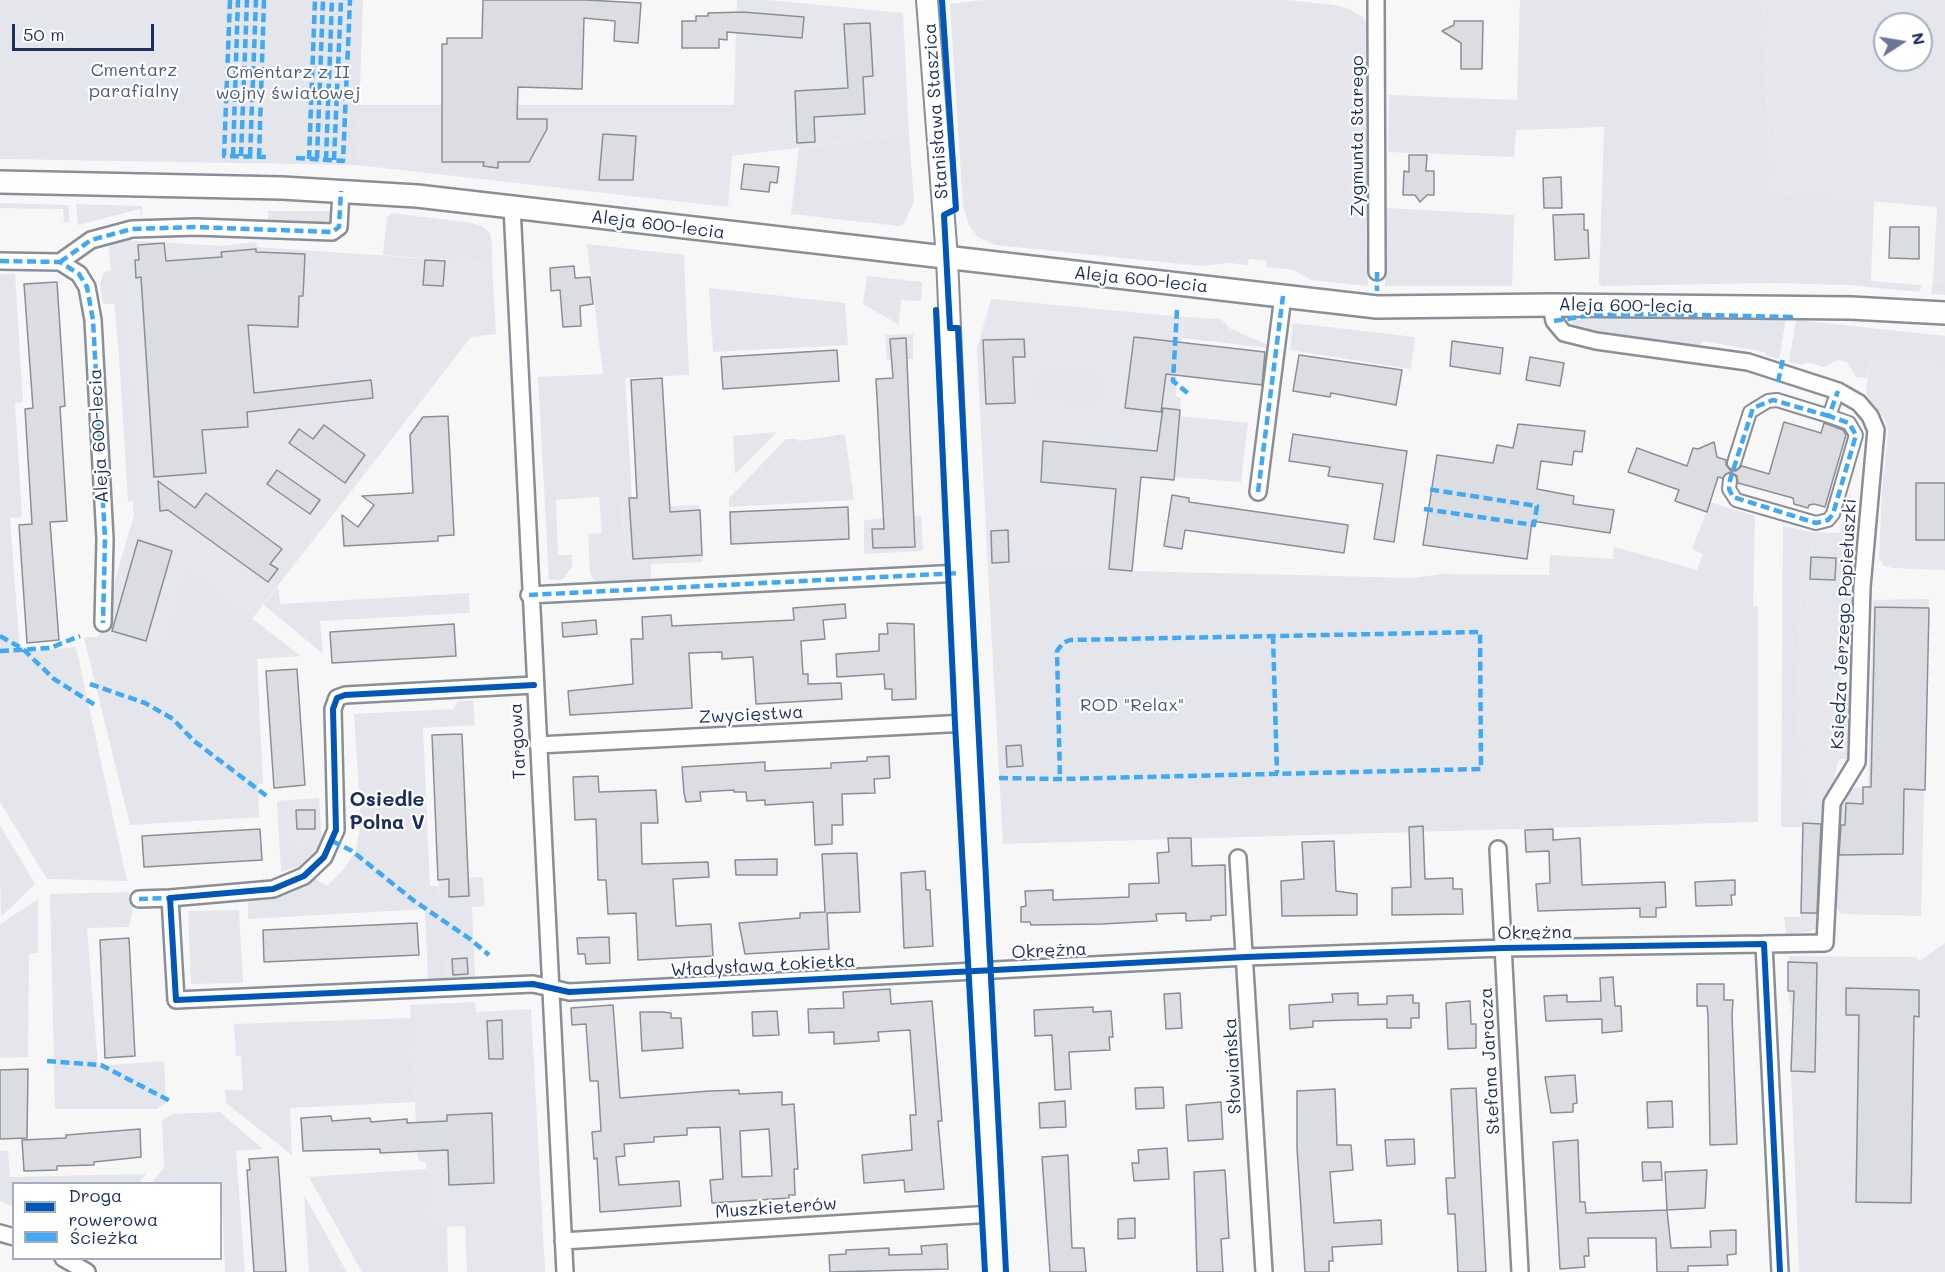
<!DOCTYPE html>
<meta charset="utf-8">
<style>
body{margin:0}
#map{position:relative;width:1945px;height:1272px;overflow:hidden;background:#f7f7f8;font-family:Mali,sans-serif}
canvas{display:block}
.legend{position:absolute;left:12px;top:1182px;width:210px;height:78px;box-sizing:border-box;background:#fff;border:2px solid #a4acbf;margin:0;padding:8px 10px;list-style:none;font-size:18px;color:#1b2f5e}
.legend li{display:flex;align-items:center;gap:12px;height:30px}
.legend b{width:30px;border:2px solid #a4acbf}
.north{position:absolute;left:1873px;top:12px;width:60px;height:60px;box-sizing:border-box;background:#fff;border:2px solid #a4acbf;border-radius:50%;rotate:78deg;font-size:16px;font-weight:700;line-height:24px;text-align:center;color:#1b2f5e}
.north::after{content:'';display:block;margin:auto;width:21px;height:27px;background:#687594;clip-path:polygon(50% 0,100% 100%,50% 72%,0 100%)}
.scale{position:absolute;left:12px;top:24px;width:142px;height:27px;box-sizing:border-box;border:3px solid #1b2f5e;border-top:0;padding-left:8px;font-size:18px;line-height:21px;white-space:nowrap;color:#1b2f5e;-webkit-text-stroke:4px #fff;paint-order:stroke}
</style>
<div id="map">
<canvas width="1945" height="1272"></canvas>
<ul class="legend">
<li><b style="height:8px;background:#0057b8"></b>Droga rowerowa</li>
<li><b style="height:8px;background:#3fa9f5"></b>Ścieżka</li>
</ul>
<div class="north">N</div>
<div class="scale">50 m</div>
</div>
<script>
const ctx = document.querySelector('canvas').getContext('2d');
ctx.lineJoin = 'round';
function fill(path, color) { ctx.fillStyle = color; ctx.fill(path, 'evenodd'); }
const shape = rows => new Path2D(rows.map(r => 'M' + r).join(''));
function strokePath(path, color, width, dash) { ctx.strokeStyle = color; ctx.lineWidth = width; ctx.lineCap = dash ? 'butt' : 'round'; ctx.setLineDash(dash || []); ctx.stroke(path); }
function write(font, color, halo, rows, align = 'center') {
  ctx.font = font + ' Mali,sans-serif'; ctx.lineWidth = 4.5; ctx.setLineDash([]); ctx.textBaseline = 'middle'; ctx.strokeStyle = halo; ctx.fillStyle = color; for (const [text, x, y, turn = 0] of rows) {
    ctx.save(); ctx.translate(x, y); ctx.rotate((+turn || 0) * Math.PI / 180); ctx.textAlign = isNaN(turn) ? turn : align; if (halo) ctx.strokeText(text, 0, 0); ctx.fillText(text, 0, 0); ctx.restore();
  }
}
const built = shape([
 [737,0,768,0,903,13,909,134,732,156,728,207,357,165,359,105,734,105],
 [1763,0,1945,0,1945,282,1933,281,1937,207,1771,192],
 [1885,24,1921,24,1921,60,1885,60],
 [108,239,221,246,256,242,257,247,492,263,496,334,471,337,252,619,187,569,161,655,101,636,98,638,134,515],
 [991,299,1184,317,1177,375,1176,396,1181,398,1174,477,1141,478,1132,571,988,571,977,349],
 [913,334,913,359,887,360,885,335],
 [1869,360,1945,363,1945,570,1893,568,1884,566,1879,559,1882,489,1888,435,1886,421,1866,394],
 [669,496,670,506,699,505,703,562,629,565,620,498],
 [1846,510,1839,759,1823,820,1818,927,1800,928,1805,744,1797,744,1801,573,1811,572,1812,532,1840,533],
 [921,516,923,551,864,554,864,520],
 [1929,599,1921,916,1841,914,1847,788,1868,787,1873,600],
 [319,798,322,843,290,845,288,800],
 [483,877,485,906,440,909,438,880],
 [1945,943,1945,1272,1799,1272,1791,1071,1793,1018,1788,991,1789,956,1915,957,1920,961],
 [474,953,475,977,447,978,446,954],
 [475,1002,476,1012,531,1009,545,1272,467,1272,465,1226,429,1227,426,1162,418,1161,410,1005]
]);
const green = shape([
 [0,0,363,0,357,165,0,159],
 [983,0,1287,0,1334,5,1349,9,1363,17,1370,28,1366,233,1368,286,1311,280,1294,270,1266,267,1267,261,1249,259,1248,265,1229,263,1202,266,995,245,978,237,969,225,963,206,950,4],
 [1520,0,1763,0,1771,192,1874,201,1871,281,1921,285,1920,292,1849,285,1771,283,1602,286,1599,283,1604,127,1516,130,1514,157,1388,152,1389,95,1517,100],
 [909,134,914,201,904,224,899,226,791,214,799,148],
 [0,203,68,205,70,222,64,223,63,209,0,208],
 [76,204,142,206,142,220,140,209,78,225],
 [1385,208,1514,215,1512,286,1385,286],
 [268,211,337,211,332,223,323,225,268,223],
 [392,213,473,223,483,227,490,233,492,244,492,263,383,255,387,217],
 [587,244,684,255,689,375,625,378,632,498,620,499,629,565,651,564,651,581,601,583,593,579,590,573,588,534,602,533,599,497,556,500,558,555,572,555,572,567,562,580,549,580,538,377,603,374],
 [114,270,119,274,122,282,136,501,128,502,116,304,103,304,100,283,104,272],
 [0,274,15,274,23,402,15,403,22,517,10,518,20,652,76,647,127,881,47,879,0,802],
 [867,276,922,282,921,301,901,300,899,325,863,304],
 [1933,281,1945,282,1945,295,1931,294],
 [709,288,845,303,848,345,713,352],
 [1184,317,1221,319,1231,329,1268,345,1268,348,1182,338],
 [1596,318,1709,318,1786,319,1779,359,1767,356,1764,352,1704,341,1698,347,1573,328,1572,322,1575,320],
 [1796,320,1945,336,1945,363,1869,360,1867,378,1856,377,1847,362,1839,360,1823,367,1807,362,1802,365,1789,362],
 [1293,323,1415,337,1411,369,1290,350],
 [1053,369,1095,372,1104,385,1104,396,1094,403,1041,399,1036,392,1036,381,1043,373],
 [1180,416,1248,423,1241,482,1174,477],
 [777,432,735,474,733,436],
 [845,434,854,500,729,507,729,498,786,439,797,439,798,441],
 [1851,489,1849,560,1844,560,1846,510],
 [1710,502,1755,516,1753,606,1758,607,1758,822,1003,844,988,571,1132,571,1414,578,1441,574,1549,575,1550,555,1613,559,1614,547,1697,570,1703,554,1692,549],
 [1783,526,1812,532,1811,572,1801,573,1797,743,1805,744,1803,827,1781,827],
 [187,569,301,656,257,659,263,784,258,784,259,817,130,825,84,638,101,636,161,654],
 [278,587,280,604,469,593,470,613,320,621,323,654,264,605],
 [1844,590,1853,590,1853,633,1848,646,1842,649],
 [1841,685,1851,686,1850,759,1839,759],
 [473,700,475,725,423,728,430,886,438,886,441,909,472,907,474,953,446,954,447,978,428,979,425,909,248,919,248,900,273,899,294,892,314,878,327,886,344,869,356,850,361,821,354,714,453,709,458,701],
 [288,800,290,845,322,843,301,866,281,872,277,801],
 [1846,803,1844,855,1841,914,1836,907,1839,807],
 [0,825,35,884,1,917,0,879],
 [129,892,133,910,129,927,87,928,98,1066,164,1061,166,1103,157,1109,55,1109,50,894],
 [38,899,38,953,29,954,28,1057,0,1058,0,924],
 [239,910,243,983,191,984,188,911],
 [1784,917,1800,917,1800,928,1818,927,1808,932,1786,934],
 [411,1018,415,1102,290,1108,292,1155,226,1103,225,1090,243,1090,241,1056,236,1056,234,1024],
 [220,1112,263,1149,236,1151,245,1272,225,1272,221,1182,151,1183,164,1168,162,1120,173,1114],
 [0,1151,8,1151,10,1177,146,1174,139,1183,14,1184,13,1207,0,1201],
 [427,1169,429,1226,447,1226,448,1272,362,1272,309,1177],
 [304,1195,347,1272,309,1272]
]);
const building = shape([
 [483,0,587,0,641,3,638,43,614,41,615,21,584,18,582,89,518,87,517,119,547,119,547,129,529,162,498,162,498,168,483,166,484,162,442,162,442,44,447,44,447,38,482,38,483,0],
 [743,12,804,17,802,38,727,32,727,40,719,39,719,48,682,48,682,21,696,21,696,16,708,16,708,13,743,12],
 [1454,21,1483,21,1482,69,1461,69,1461,43,1442,31,1454,25,1454,21],
 [870,23,873,76,863,77,865,114,814,117,815,142,797,143,795,91,848,88,844,24,870,23],
 [603,134,636,136,633,180,599,180,603,134],
 [1409,155,1427,155,1426,171,1434,171,1434,195,1427,195,1420,202,1415,195,1403,195,1404,171,1409,172,1409,155],
 [744,164,779,167,777,183,770,182,769,192,741,189,744,164],
 [1561,177,1562,208,1544,208,1543,178,1561,177],
 [1584,214,1584,230,1588,230,1589,258,1555,260,1553,215,1584,214],
 [1890,227,1919,227,1919,259,1889,258,1890,227],
 [164,243,166,261,222,257,221,252,256,249,256,252,305,254,303,296,299,296,298,327,248,325,254,393,371,380,373,398,247,412,248,427,202,430,206,473,154,477,141,277,136,278,135,260,139,260,138,245,164,243],
 [425,260,445,261,443,286,423,285,425,260],
 [574,266,575,278,590,277,593,304,580,306,581,326,563,327,560,290,551,291,550,268,574,266],
 [57,282,65,406,60,407,67,521,50,522,59,640,27,643,19,525,32,524,25,409,33,408,24,284,57,282],
 [1134,337,1265,352,1262,385,1166,374,1161,412,1125,408,1134,337],
 [906,338,915,547,873,548,872,529,884,529,876,379,893,378,890,339,906,338],
 [1024,339,1025,357,1013,357,1015,403,986,404,983,340,1024,339],
 [1452,341,1503,348,1500,374,1450,366,1452,341],
 [837,350,839,381,723,389,721,357,837,350],
 [1299,355,1402,370,1396,405,1331,393,1330,397,1293,391,1299,355],
 [1530,357,1564,363,1560,386,1526,380,1530,357],
 [662,378,670,512,700,510,702,555,633,559,629,498,637,498,631,380,662,378],
 [1163,408,1180,410,1174,480,1141,477,1132,571,1109,569,1116,489,1041,482,1043,441,1157,451,1163,408],
 [448,416,454,535,438,536,438,541,344,546,342,515,358,527,374,505,362,496,413,493,410,435,423,417,448,416],
 [1784,422,1821,433,1824,423,1843,430,1846,435,1825,507,1814,504,1809,505,1808,508,1794,504,1793,498,1738,483,1737,476,1730,472,1722,478,1718,477,1707,512,1675,501,1679,490,1628,472,1637,448,1687,466,1693,448,1698,449,1714,442,1717,457,1726,460,1726,465,1731,471,1736,471,1742,466,1769,474,1784,422],
 [1518,424,1585,431,1582,452,1574,451,1572,465,1541,461,1537,489,1574,496,1573,504,1614,510,1610,533,1532,521,1527,559,1423,545,1437,455,1493,463,1497,445,1513,448,1518,424],
 [324,425,365,455,345,483,289,443,299,429,313,439,324,425],
 [1293,434,1407,451,1394,542,1374,539,1383,484,1328,476,1330,467,1289,461,1293,434],
 [277,470,320,500,310,514,267,484,277,470],
 [158,481,195,508,206,493,282,549,270,564,278,569,268,582,168,510,160,511,158,481],
 [1916,483,1945,483,1945,540,1916,540,1916,483],
 [1172,495,1189,498,1189,502,1348,525,1344,553,1185,530,1182,549,1164,546,1172,495],
 [848,507,849,539,731,544,730,512,848,507],
 [1008,530,1009,562,992,563,991,531,1008,530],
 [138,540,172,551,146,641,112,631,138,540],
 [1811,557,1836,558,1835,580,1810,579,1811,557],
 [845,604,846,618,823,620,825,639,801,641,803,674,808,674,808,684,841,683,842,699,756,704,753,657,722,659,722,652,689,653,692,708,570,715,568,691,633,684,631,639,643,639,642,617,671,615,672,626,794,620,793,608,845,604],
 [1875,607,1929,608,1925,790,1904,789,1903,854,1839,855,1841,825,1845,825,1846,803,1863,804,1863,787,1871,787,1875,607],
 [596,620,597,634,563,637,562,623,596,620],
 [887,623,914,624,916,699,892,700,892,689,885,689,884,674,837,677,836,654,879,651,879,634,888,634,887,623],
 [454,624,456,656,332,663,330,632,454,624],
 [297,669,305,785,274,788,266,671,297,669],
 [462,734,469,896,449,897,449,879,438,880,432,735,462,734],
 [1021,745,1023,766,1007,767,1006,746,1021,745],
 [889,756,890,778,874,779,875,793,842,794,843,825,832,825,832,844,815,845,813,802,765,805,765,800,747,801,746,792,734,792,734,790,700,792,701,801,686,802,684,793,682,767,765,762,765,771,831,768,831,763,867,761,867,757,889,756],
 [598,776,599,792,656,790,658,823,641,823,642,864,708,862,709,877,673,879,676,926,711,924,713,956,638,960,636,913,608,914,606,880,598,880,596,819,575,820,573,777,598,776],
 [296,810,315,810,315,829,297,829,296,810],
 [1803,823,1821,824,1817,913,1801,913,1803,823],
 [1423,826,1425,879,1453,878,1453,889,1462,889,1463,914,1392,915,1392,888,1411,887,1409,827,1423,826],
 [260,829,262,860,144,867,142,836,260,829],
 [1553,829,1553,840,1580,838,1582,885,1665,882,1666,907,1656,908,1656,917,1640,917,1640,908,1538,911,1536,884,1550,883,1549,851,1526,852,1525,830,1553,829],
 [1168,838,1191,838,1192,866,1225,865,1226,915,1211,916,1211,920,1186,921,1186,913,1156,914,1157,921,1102,924,1031,925,1030,922,1021,922,1021,907,1026,906,1025,891,1053,890,1053,900,1129,897,1129,884,1159,883,1157,853,1169,852,1168,838],
 [1334,841,1336,891,1357,894,1357,915,1282,916,1281,881,1304,879,1302,842,1334,841],
 [857,853,860,912,827,913,829,949,745,954,739,923,800,918,800,913,825,912,822,854,857,853],
 [777,859,777,875,736,875,735,860,777,859],
 [925,871,926,890,930,890,933,946,904,948,901,873,925,871],
 [1735,880,1735,895,1731,895,1732,905,1696,906,1695,882,1735,880],
 [417,923,419,955,264,962,263,930,417,923],
 [609,937,610,963,586,964,585,954,578,954,577,938,609,937],
 [129,938,135,1056,105,1058,100,940,129,938],
 [467,958,468,974,453,975,452,959,467,958],
 [1788,962,1817,963,1815,1072,1791,1071,1794,991,1788,991,1788,962],
 [1613,977,1615,1006,1621,1006,1622,1031,1602,1033,1602,1019,1546,1021,1544,996,1567,995,1567,1002,1601,1001,1600,978,1613,977],
 [1697,984,1724,984,1724,1000,1733,1000,1732,1015,1737,1144,1710,1145,1708,1015,1707,1006,1697,1006,1697,984],
 [1846,988,1919,990,1919,1017,1914,1016,1911,1203,1856,1202,1859,1015,1846,1015,1846,988],
 [890,989,891,1004,932,1001,942,1121,938,1121,944,1189,905,1192,904,1180,864,1183,862,1155,912,1150,910,1115,916,1115,910,1030,878,1032,879,1041,834,1044,834,1032,809,1033,808,1009,844,1008,843,992,890,989],
 [1180,993,1182,1028,1166,1029,1164,994,1180,993],
 [1358,993,1358,1005,1387,1004,1387,996,1413,995,1413,1003,1419,1003,1419,1018,1411,1018,1411,1028,1387,1028,1387,1019,1313,1021,1313,1027,1290,1029,1289,1005,1333,1002,1332,994,1358,993],
 [1470,1001,1471,1024,1476,1024,1476,1048,1448,1049,1446,1003,1470,1001],
 [613,1005,620,1098,710,1091,739,1090,739,1094,782,1092,782,1105,794,1104,798,1169,794,1169,795,1195,789,1195,789,1198,712,1203,710,1180,723,1179,720,1127,687,1128,687,1135,654,1137,654,1142,624,1144,625,1156,616,1157,619,1185,679,1181,681,1206,600,1212,597,1158,594,1159,592,1132,601,1131,598,1081,590,1081,586,1024,572,1025,571,1008,613,1005],
 [769,1129,772,1176,742,1177,740,1131,769,1129],
 [1093,1007,1093,1012,1111,1011,1113,1037,1109,1037,1110,1050,1069,1052,1071,1089,1055,1090,1052,1035,1035,1036,1034,1010,1093,1007],
 [777,1011,779,1035,753,1036,752,1012,777,1011],
 [640,1012,663,1012,671,1013,671,1018,681,1018,683,1048,642,1051,640,1012],
 [502,1020,503,1059,489,1059,487,1021,502,1020],
 [28,1069,27,1138,0,1139,0,1070,28,1069],
 [1575,1075,1577,1103,1573,1104,1573,1112,1551,1113,1545,1077,1575,1075],
 [1163,1087,1164,1108,1136,1109,1135,1088,1163,1087],
 [1476,1088,1486,1272,1458,1272,1455,1214,1448,1214,1446,1178,1455,1178,1451,1089,1476,1088],
 [1335,1089,1337,1145,1351,1145,1353,1170,1330,1172,1334,1223,1381,1220,1382,1244,1332,1247,1333,1261,1329,1261,1329,1272,1305,1272,1297,1148,1297,1091,1335,1089],
 [1065,1101,1066,1127,1040,1128,1039,1103,1065,1101],
 [1672,1101,1673,1127,1648,1128,1647,1102,1672,1101],
 [1221,1102,1223,1139,1188,1141,1186,1105,1221,1102],
 [492,1113,494,1183,449,1185,448,1150,380,1153,380,1149,303,1151,301,1118,331,1116,332,1121,370,1118,371,1122,407,1119,407,1123,447,1121,447,1115,492,1113],
 [140,1129,141,1157,94,1162,94,1165,57,1166,57,1170,24,1171,22,1140,66,1138,66,1135,140,1129],
 [1414,1139,1415,1164,1387,1166,1385,1140,1414,1139],
 [1578,1140,1580,1202,1585,1202,1586,1213,1667,1210,1665,1172,1707,1170,1705,1208,1667,1210,1671,1248,1711,1247,1710,1231,1736,1230,1736,1254,1727,1255,1728,1265,1688,1266,1688,1272,1657,1272,1656,1238,1588,1238,1589,1256,1584,1256,1585,1267,1560,1269,1553,1142,1578,1140],
 [1167,1148,1169,1179,1134,1181,1132,1163,1139,1163,1138,1150,1167,1148],
 [1068,1155,1072,1248,1084,1248,1086,1272,1050,1272,1042,1157,1068,1155],
 [278,1157,286,1272,254,1272,247,1170,250,1170,249,1159,278,1157],
 [1642,1162,1661,1162,1662,1180,1643,1181,1642,1162],
 [1225,1170,1229,1238,1221,1239,1223,1272,1197,1272,1194,1172,1225,1170],
 [1135,1218,1135,1238,1118,1239,1118,1219,1135,1218],
 [947,1244,948,1269,830,1272,829,1255,846,1254,846,1250,889,1248,889,1255,922,1254,921,1246,947,1244]
]);
const pedestrian = shape([
 [1734,463,1750,412,1768,401,1777,400,1829,416],
 [1730,480,1729,489,1736,500,1816,523,1828,520,1833,514,1856,435,1849,423,1829,416,1838,391]
]);
const minor = shape([
 [1376,0,1377,272],
 [512,207,565,1272],
 [0,261,60,262,79,274,87,287,93,320,105,539,103,623],
 [60,262,91,240,132,229,196,227,332,232,339,227,341,191],
 [1551,305,1554,321,1564,333,1596,341,1748,362,1838,391,1859,403,1870,416,1876,430,1862,587,1857,762,1832,803,1825,943,1764,944],
 [1258,492,1283,296],
 [529,595,960,573],
 [534,685,345,695,337,698,333,709,336,830,324,857,304,876,273,889,170,898,176,1000,533,984,569,992,1246,957,1503,948,1764,944,1780,1272],
 [538,745,967,723],
 [1498,849,1520,1272],
 [1238,858,1264,1272],
 [139,899,170,898],
 [0,1233,14,1237],
 [563,1241,992,1214],
 [63,1258,87,1272]
]);
const tertiary = shape([
 [927,0,947,258,976,937,995,1272]
]);
const secondary = shape([
 [0,182,282,188,417,196,1377,307,1551,305,1851,308,1945,313]
]);
const quiet = shape([
 [230,0,224,156,270,157],
 [233,156,238,0],
 [241,156,247,0],
 [250,156,256,0],
 [259,157,264,0],
 [296,158,343,161,350,0],
 [309,159,315,0],
 [317,159,323,0],
 [326,160,332,0],
 [334,160,341,0],
 [0,261,60,262,79,274,87,287,93,320,105,539,103,623],
 [60,262,91,240,132,229,196,227,332,232,339,227,341,191],
 [1377,272,1377,291],
 [1177,310,1173,381,1190,395],
 [1554,321,1593,315,1656,314,1791,317,1791,319],
 [1778,382,1783,359],
 [1829,416,1773,400,1753,408,1730,480,1729,489,1733,497,1816,523,1828,520,1833,514,1856,435,1849,423,1829,416,1838,391],
 [1258,492,1283,296],
 [1424,509,1534,525,1537,506,1427,489],
 [529,595,960,573],
 [1273,635,1277,773],
 [0,636,23,649,54,679,95,705],
 [0,651,50,648,80,636],
 [90,684,145,703,173,719,194,741,268,797],
 [999,778,1060,779,1481,769,1480,632,1070,640,1063,643,1057,651,1060,779],
 [332,841,352,851,413,900,470,939,489,955],
 [139,899,170,898],
 [47,1061,101,1065,172,1102]
]);
const cycleway = shape([
 [942,0,956,209,944,215,950,328,958,328,1006,1272],
 [936,310,955,724,985,1272],
 [534,685,345,695,337,698,333,709,336,830,324,857,304,876,273,889,170,898,176,1000,533,984,569,992,1246,957,1503,948,1764,944,1780,1272]
]);
const parkNames = [
 ["Cmentarz",134,70],
 ["parafialny",134,91],
 ["Cmentarz z II",288,72],
 ["wojny światowej",288,93],
 ["ROD \"Relax\"",1132,705]
];
const streetNames = [
 ["Stanisława Staszica",936,111,-94],
 ["Zygmunta Starego",1357,136,-90],
 ["Aleja 600-lecia",658,225,7],
 ["Aleja 600-lecia",1141,280,6],
 ["Aleja 600-lecia",1626,306,1],
 ["Aleja 600-lecia",99,436,-93],
 ["Księdza Jerzego Popiełuszki",1844,624,-87],
 ["Zwycięstwa",751,715,-3],
 ["Targowa",518,741,-93],
 ["Okrężna",1535,933,-1],
 ["Okrężna",1049,951,-3],
 ["Władysława Łokietka",763,966,-3],
 ["Stefana Jaracza",1490,1061,-93],
 ["Słowiańska",1233,1066,-93],
 ["Muszkieterów",776,1208,-4]
];
const neighbourhoodNames = [
 ["Osiedle",387,800],
 ["Polna V",387,823]
];
fill(built, '#e6e7ec');
fill(green, '#e5e6ec');
fill(building, '#dcdde0');
strokePath(building, '#8a8e97', 1.5);
strokePath(pedestrian, '#8a8e97', 16);
strokePath(minor, '#8a8e97', 20);
strokePath(tertiary, '#8a8e97', 24);
strokePath(secondary, '#8a8e97', 26);
strokePath(pedestrian, '#fefefe', 12);
strokePath(minor, '#fefefe', 15);
strokePath(tertiary, '#fefefe', 20);
strokePath(secondary, '#fefefe', 21);
strokePath(quiet, '#3fa9f5', 4.5, [9, 4.5]);
strokePath(cycleway, '#0057b8', 6);
write('18px', '#4a5a7f', '#fff', parkNames);
write('18px', '#1b2f5e', '#fff', streetNames);
write('bold 20px', '#1b2f5e', '#fff', neighbourhoodNames);
</script>
